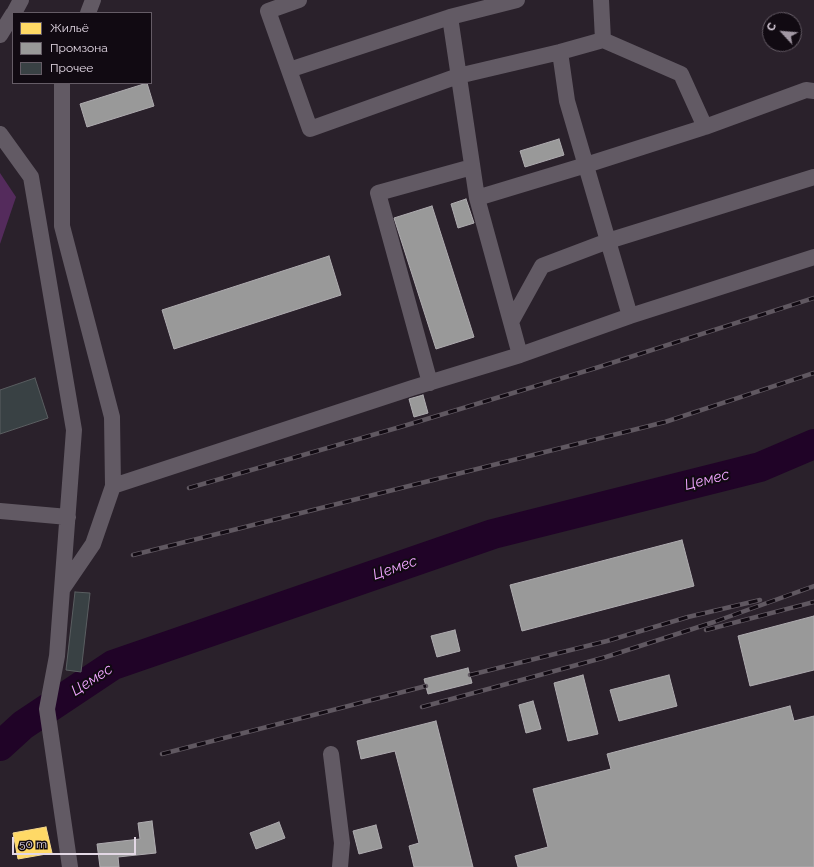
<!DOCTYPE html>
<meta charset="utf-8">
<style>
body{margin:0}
#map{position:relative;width:814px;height:867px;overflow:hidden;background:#2a212b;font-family:Raleway,sans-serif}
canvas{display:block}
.legend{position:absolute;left:12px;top:12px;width:140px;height:72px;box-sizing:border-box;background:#110a12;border:1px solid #655c66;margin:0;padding:5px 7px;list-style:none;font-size:12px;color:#e3d8e5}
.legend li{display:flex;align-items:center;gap:8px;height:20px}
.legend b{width:20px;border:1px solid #655c66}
.north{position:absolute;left:762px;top:12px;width:40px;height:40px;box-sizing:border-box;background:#110a12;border:1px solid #655c66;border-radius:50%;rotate:296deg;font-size:11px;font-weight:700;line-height:16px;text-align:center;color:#e3d8e5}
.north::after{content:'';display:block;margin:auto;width:14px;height:18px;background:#a298a4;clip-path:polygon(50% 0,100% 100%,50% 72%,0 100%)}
.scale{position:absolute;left:12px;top:837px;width:124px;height:18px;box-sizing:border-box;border:2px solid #e3d8e5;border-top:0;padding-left:5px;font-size:12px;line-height:14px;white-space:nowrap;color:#e3d8e5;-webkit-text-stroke:3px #110a12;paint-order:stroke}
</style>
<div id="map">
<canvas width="814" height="867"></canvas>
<ul class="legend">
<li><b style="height:11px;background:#ffd966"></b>Жильё</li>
<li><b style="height:11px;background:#999"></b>Промзона</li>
<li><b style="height:11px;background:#394144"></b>Прочее</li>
</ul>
<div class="north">С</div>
<div class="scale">50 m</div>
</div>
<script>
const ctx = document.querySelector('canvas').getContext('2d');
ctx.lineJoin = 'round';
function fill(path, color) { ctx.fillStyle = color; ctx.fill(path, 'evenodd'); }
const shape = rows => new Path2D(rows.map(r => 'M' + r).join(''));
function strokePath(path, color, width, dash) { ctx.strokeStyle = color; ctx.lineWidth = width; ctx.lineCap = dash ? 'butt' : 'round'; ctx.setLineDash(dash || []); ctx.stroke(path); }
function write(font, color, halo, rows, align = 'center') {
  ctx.font = font + ' Raleway,sans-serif'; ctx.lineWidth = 4; ctx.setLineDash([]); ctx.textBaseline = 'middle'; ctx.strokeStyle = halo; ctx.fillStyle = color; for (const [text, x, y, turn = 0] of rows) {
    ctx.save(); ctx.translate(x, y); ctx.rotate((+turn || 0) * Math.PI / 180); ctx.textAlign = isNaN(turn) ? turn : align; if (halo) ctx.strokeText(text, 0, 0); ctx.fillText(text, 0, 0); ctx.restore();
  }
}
const green = shape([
 [0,173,16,197,0,244]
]);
const homes = shape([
 [46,827,52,853,18,859,13,833,46,827]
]);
const industry = shape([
 [147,83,154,106,87,127,80,104,147,83],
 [559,139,564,155,525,167,520,151,559,139],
 [466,199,474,223,458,228,451,204,466,199],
 [432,206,474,337,436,349,394,218,432,206],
 [329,256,341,295,174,349,162,310,329,256],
 [423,395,428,413,414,417,409,399,423,395],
 [682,540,694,586,522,631,510,585,682,540],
 [814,616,814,670,750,686,738,636,814,616],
 [455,630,460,651,437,657,431,636,455,630],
 [468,668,472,683,428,694,424,679,468,668],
 [583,675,598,734,568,741,554,683,583,675],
 [669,675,677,706,619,721,610,690,669,675],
 [533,701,541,729,526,733,519,705,533,701],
 [790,706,794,721,814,716,814,867,518,867,515,856,548,847,533,789,611,769,607,754,790,706],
 [436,721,473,867,414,867,409,846,419,843,395,751,361,759,357,741,436,721],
 [152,821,156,853,118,857,119,867,100,867,97,844,140,839,138,823,152,821],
 [279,822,285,838,256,849,250,833,279,822],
 [376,825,382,848,359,854,353,831,376,825]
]);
const river = shape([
 [0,746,23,725,113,665,493,534,760,467,814,444]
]);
const building = shape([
 [35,378,48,418,0,434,0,390,35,378],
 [75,592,90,593,81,672,66,670,75,592]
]);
const minor = shape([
 [299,0,268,11,310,129,458,76,560,52,603,40,681,74,705,127],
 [601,0,603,40],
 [14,13,21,0],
 [88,13,93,0],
 [450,17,477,198,520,355],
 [0,35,13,14],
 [560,52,567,101,630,316],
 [289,70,450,17,517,0],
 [62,83,62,226,112,417,113,486,93,544,63,588],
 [0,134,31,177,74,430,57,656,47,709,70,867],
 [477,198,586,165,705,127,806,90,814,91],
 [511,322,542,266,608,241,814,177],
 [430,383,378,193,472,167],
 [113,486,412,388,520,355,630,316,814,257],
 [0,511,68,517],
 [331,754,342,843,340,867]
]);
const rail = shape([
 [189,488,407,425,599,367,814,298],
 [133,555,665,422,814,373],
 [706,630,814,602],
 [470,675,607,641,688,617,760,600],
 [422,707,606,657,714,622,814,586],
 [162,754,426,686]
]);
const waterNames = [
 ["Цемес",707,480,-14],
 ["Цемес",395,568,-19],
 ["Цемес",92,680,-33]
];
fill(green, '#542b5c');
fill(homes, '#ffd966');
strokePath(homes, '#f7d98c', 1);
fill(industry, '#999');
strokePath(industry, '#afacb0', 1);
strokePath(river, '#200327', 30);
fill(building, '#394144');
strokePath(building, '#5a5e61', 1);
strokePath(minor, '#625a64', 16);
strokePath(rail, '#605861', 4.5);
strokePath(rail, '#110a12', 3, [9]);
write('italic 15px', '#f0a5ff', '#110a12', waterNames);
</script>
